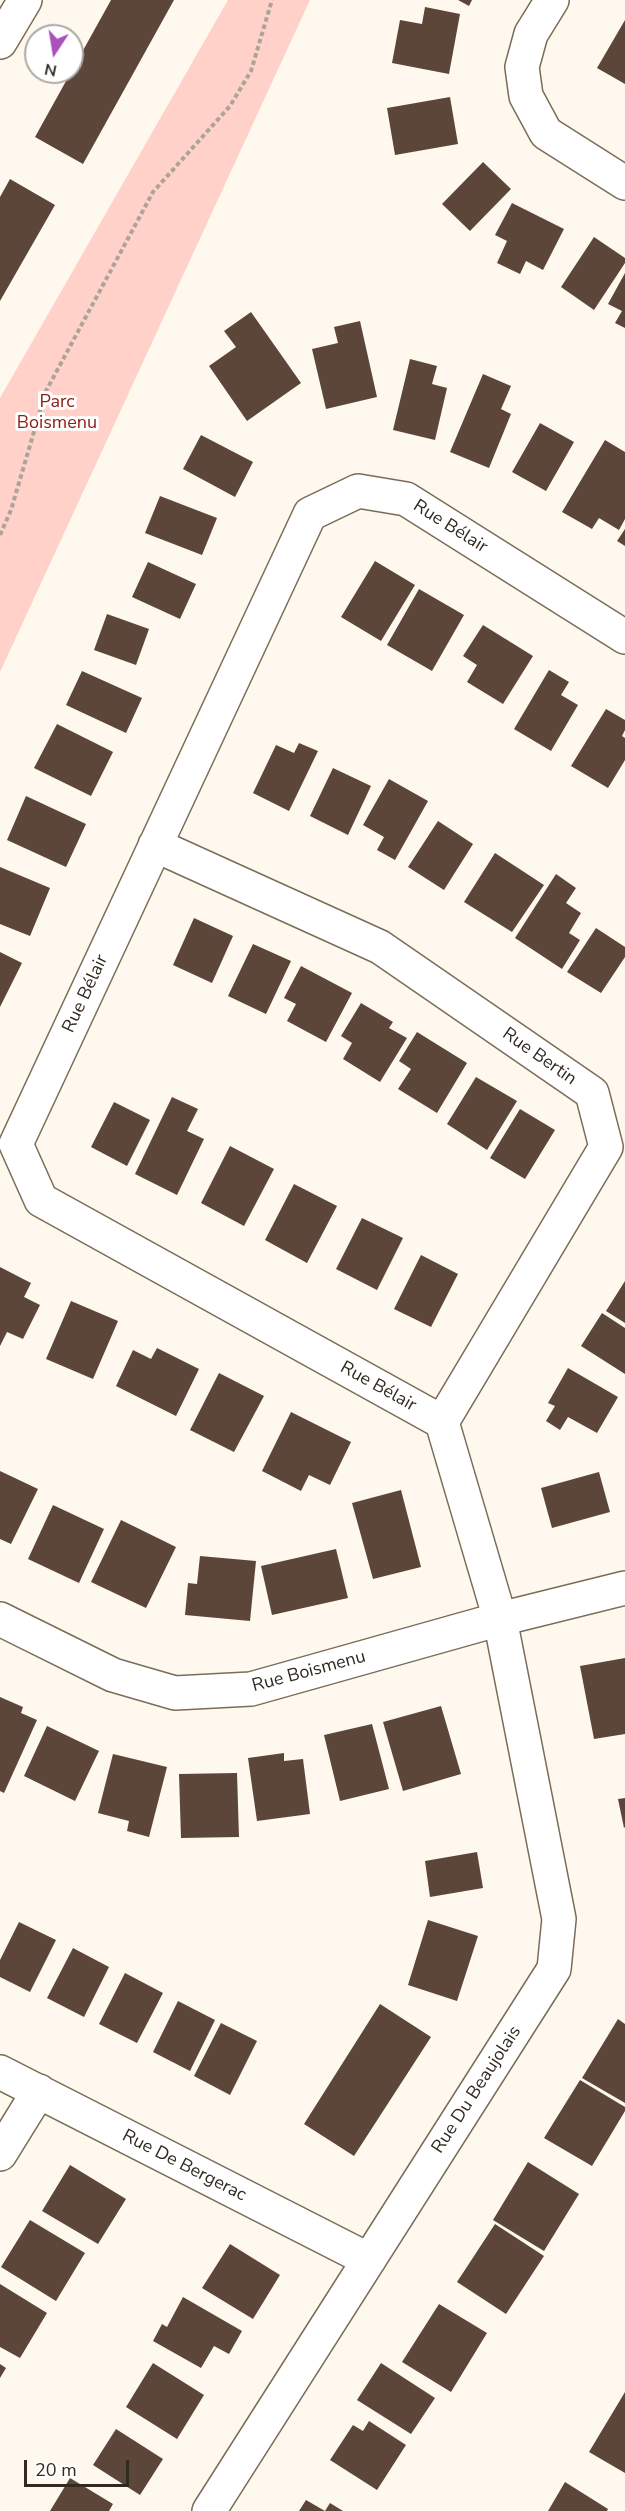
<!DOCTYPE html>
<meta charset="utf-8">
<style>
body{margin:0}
#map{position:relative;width:625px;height:2511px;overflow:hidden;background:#fef8ee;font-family:"Nunito Sans",sans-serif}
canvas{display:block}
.north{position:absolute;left:24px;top:24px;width:60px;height:60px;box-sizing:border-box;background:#fff;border:2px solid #acaaa6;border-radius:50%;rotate:192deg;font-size:16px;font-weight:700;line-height:24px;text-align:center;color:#302a21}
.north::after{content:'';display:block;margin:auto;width:21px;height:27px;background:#a951bd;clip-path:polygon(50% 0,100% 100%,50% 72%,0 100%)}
.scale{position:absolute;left:24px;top:2460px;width:105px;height:27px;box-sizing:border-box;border:3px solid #302a21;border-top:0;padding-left:8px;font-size:18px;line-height:21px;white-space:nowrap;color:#302a21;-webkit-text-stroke:4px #fff;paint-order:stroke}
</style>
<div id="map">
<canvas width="625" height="2511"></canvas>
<div class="north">N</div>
<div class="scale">20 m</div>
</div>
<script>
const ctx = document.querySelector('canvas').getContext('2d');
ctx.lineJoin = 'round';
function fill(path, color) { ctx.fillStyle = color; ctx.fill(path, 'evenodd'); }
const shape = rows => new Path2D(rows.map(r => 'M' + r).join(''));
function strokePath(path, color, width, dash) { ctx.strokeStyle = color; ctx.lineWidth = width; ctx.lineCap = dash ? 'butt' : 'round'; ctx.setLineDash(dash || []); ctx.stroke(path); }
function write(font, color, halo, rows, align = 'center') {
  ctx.font = font + ' "Nunito Sans",sans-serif'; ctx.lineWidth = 6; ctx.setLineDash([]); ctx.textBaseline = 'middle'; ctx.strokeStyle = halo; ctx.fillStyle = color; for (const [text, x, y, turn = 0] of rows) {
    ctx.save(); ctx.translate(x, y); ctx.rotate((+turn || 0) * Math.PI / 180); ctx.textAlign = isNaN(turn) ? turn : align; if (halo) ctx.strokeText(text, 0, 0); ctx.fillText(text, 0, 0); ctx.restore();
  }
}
const green = shape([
 [228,0,310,0,0,672,0,398]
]);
const building = shape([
 [111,0,174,0,83,164,35,137],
 [458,0,472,0,469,6],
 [425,7,460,14,449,74,392,63,400,20,422,24],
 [625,20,625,84,597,68],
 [450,97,458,144,395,155,387,108],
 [483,162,511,189,470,231,442,204],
 [10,179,55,205,0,301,0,197],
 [512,203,564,229,543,270,526,261,520,274,497,263,507,241,495,235],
 [594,237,625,258,625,263,594,310,561,287],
 [625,273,625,328,615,323,622,311,608,304],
 [251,312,301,383,247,421,209,366,236,347,224,331],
 [360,321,377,397,326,409,312,349,338,343,334,327],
 [410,359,437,366,432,384,447,388,435,440,393,430],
 [483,374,511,386,501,409,511,414,489,468,450,452],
 [540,423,574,442,546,491,512,472],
 [201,435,253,462,235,497,183,469],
 [605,440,625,452,625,519,619,530,599,518,592,529,562,512],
 [160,496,217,518,202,555,145,533],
 [625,529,625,546,617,541],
 [375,561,415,585,381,641,341,617],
 [148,562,196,584,180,619,132,597],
 [419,589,464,615,432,671,387,645],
 [107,614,149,629,136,665,94,650],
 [483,625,533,656,503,704,467,682,477,665,463,656],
 [549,670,569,682,561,695,578,705,551,751,514,729],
 [82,671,142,698,126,733,66,705],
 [606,709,625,720,625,730,622,736,625,738,625,760,608,788,571,766],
 [57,724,113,752,91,796,34,768],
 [299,743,318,751,289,811,253,793,276,745,294,753],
 [333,768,371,786,348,835,310,816],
 [389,779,428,801,395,860,377,850,384,837,363,825],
 [26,796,86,824,66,867,7,840],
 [438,821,473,844,444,890,408,867],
 [495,853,544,885,512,932,464,902],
 [0,867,50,888,30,936,0,924],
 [556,874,576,888,566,903,581,913,569,933,580,940,562,969,515,938],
 [194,918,233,936,212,983,173,965],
 [596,928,625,947,625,957,601,993,567,972],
 [253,944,291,961,266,1014,228,996],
 [0,952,22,963,0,1007],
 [301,966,352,993,326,1042,287,1021,296,1004,284,998],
 [361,1003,393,1022,389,1028,407,1038,380,1082,343,1059,352,1043,341,1036],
 [417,1032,467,1063,437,1113,398,1089,411,1069,399,1061],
 [476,1077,517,1101,487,1150,447,1124],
 [172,1097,198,1109,187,1131,204,1139,177,1195,135,1174],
 [114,1102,150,1120,127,1166,91,1147],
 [520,1109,555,1130,525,1179,490,1158],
 [230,1146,274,1169,244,1226,201,1203],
 [294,1184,337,1206,307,1263,265,1240],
 [362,1218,403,1238,377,1290,336,1269],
 [421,1255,458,1274,431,1327,394,1309],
 [0,1267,31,1283,24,1297,40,1305,23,1339,7,1332,0,1346],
 [625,1281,625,1323,606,1311],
 [71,1301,118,1321,93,1379,46,1359],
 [602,1313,625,1328,625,1374,581,1346],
 [157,1348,199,1369,176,1416,116,1386,133,1350,151,1359],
 [568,1368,618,1397,597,1433,568,1417,560,1430,546,1421,555,1406,548,1403],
 [219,1373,264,1396,234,1452,190,1430],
 [291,1412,351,1442,330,1485,309,1475,301,1491,262,1471],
 [0,1471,38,1489,11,1544,0,1539],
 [599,1472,610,1512,552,1528,541,1488],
 [401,1490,421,1567,373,1579,352,1503],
 [53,1505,104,1529,79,1583,28,1559],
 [121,1520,176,1547,146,1608,91,1582],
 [336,1549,348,1598,272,1615,261,1566],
 [200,1556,256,1561,250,1621,185,1615,188,1583,197,1584],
 [625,1658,625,1734,594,1739,580,1666],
 [0,1697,23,1707,21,1713,37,1720,4,1793,0,1791],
 [441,1706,461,1774,403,1791,383,1722],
 [372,1724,389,1789,340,1801,324,1735],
 [47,1726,99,1751,75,1801,24,1776],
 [284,1753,284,1761,303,1759,310,1814,257,1821,248,1758],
 [113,1754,167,1767,149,1837,127,1831,129,1821,98,1813],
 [237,1773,239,1837,181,1838,179,1774],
 [625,1798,625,1827,624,1828,618,1799],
 [477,1852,483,1888,430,1897,425,1861],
 [428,1920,478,1936,457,2001,408,1985],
 [19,1922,56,1940,30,1992,0,1977,0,1960],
 [73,1948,109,1967,84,2017,47,1998],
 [125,1973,163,1993,137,2043,99,2024],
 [178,2001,215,2020,190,2071,153,2052],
 [380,2004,431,2037,354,2156,304,2124],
 [618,2019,625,2024,625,2103,582,2078],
 [221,2023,257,2041,230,2095,194,2076],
 [580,2080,625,2107,625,2111,592,2166,544,2138],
 [528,2162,579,2194,544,2251,493,2220],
 [70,2165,126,2199,98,2244,42,2211],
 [30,2220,85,2253,56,2301,1,2267],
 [495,2224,544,2256,506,2314,457,2282],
 [230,2244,280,2275,253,2319,202,2288],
 [0,2284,47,2313,20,2358,0,2347],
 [183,2297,242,2331,229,2354,214,2346,201,2368,153,2341,162,2324,167,2327],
 [439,2304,487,2333,451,2392,402,2362],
 [153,2363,204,2395,177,2439,126,2407],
 [381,2363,435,2398,411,2434,357,2400],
 [0,2364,6,2368,0,2378],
 [625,2392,625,2473,589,2452],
 [369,2421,406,2445,377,2490,330,2460,353,2425,363,2431],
 [116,2429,163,2459,140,2495,93,2465],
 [70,2478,113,2504,109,2511,50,2511],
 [565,2482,608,2509,607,2511,548,2511],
 [306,2500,325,2511,299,2511],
 [330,2503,343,2511,325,2511]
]);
const path = shape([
 [0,535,11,510,46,391,153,192,230,106,251,71,272,0]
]);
const street = shape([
 [552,0,531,34,522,67,526,96,546,133,625,183],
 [155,845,380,947,592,1093,606,1147,442,1422],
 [0,1619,113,1675,175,1693,251,1689,500,1619,625,1588],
 [0,2072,369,2260],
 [0,2154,39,2091],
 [209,2511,554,1969,559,1919,500,1619,442,1422,41,1200,16,1144,310,514,358,491,406,499,625,637]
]);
const secondary = shape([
 [0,42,25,0]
]);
const parkNames = [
 ["Parc",57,403],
 ["Boismenu",57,424]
];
const streetNames = [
 ["Rue Bélair",450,527,32],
 ["Rue Bélair",86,994,-65],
 ["Rue Bertin",539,1057,35],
 ["Rue Bélair",378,1387,29],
 ["Rue Boismenu",309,1672,-15],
 ["Rue Du Beaujolais",477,2090,-57],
 ["Rue De Bergerac",184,2166,27]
];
fill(green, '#ffd1c9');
fill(building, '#5c4639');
strokePath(street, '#7b6c57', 36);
strokePath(secondary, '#7b6c57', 36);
strokePath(path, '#aaa49a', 4, [4.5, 3]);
strokePath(street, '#fff', 33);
strokePath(secondary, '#fff', 33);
write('18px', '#8c2013', '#fff', parkNames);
write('18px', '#302a21', '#fff', streetNames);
</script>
